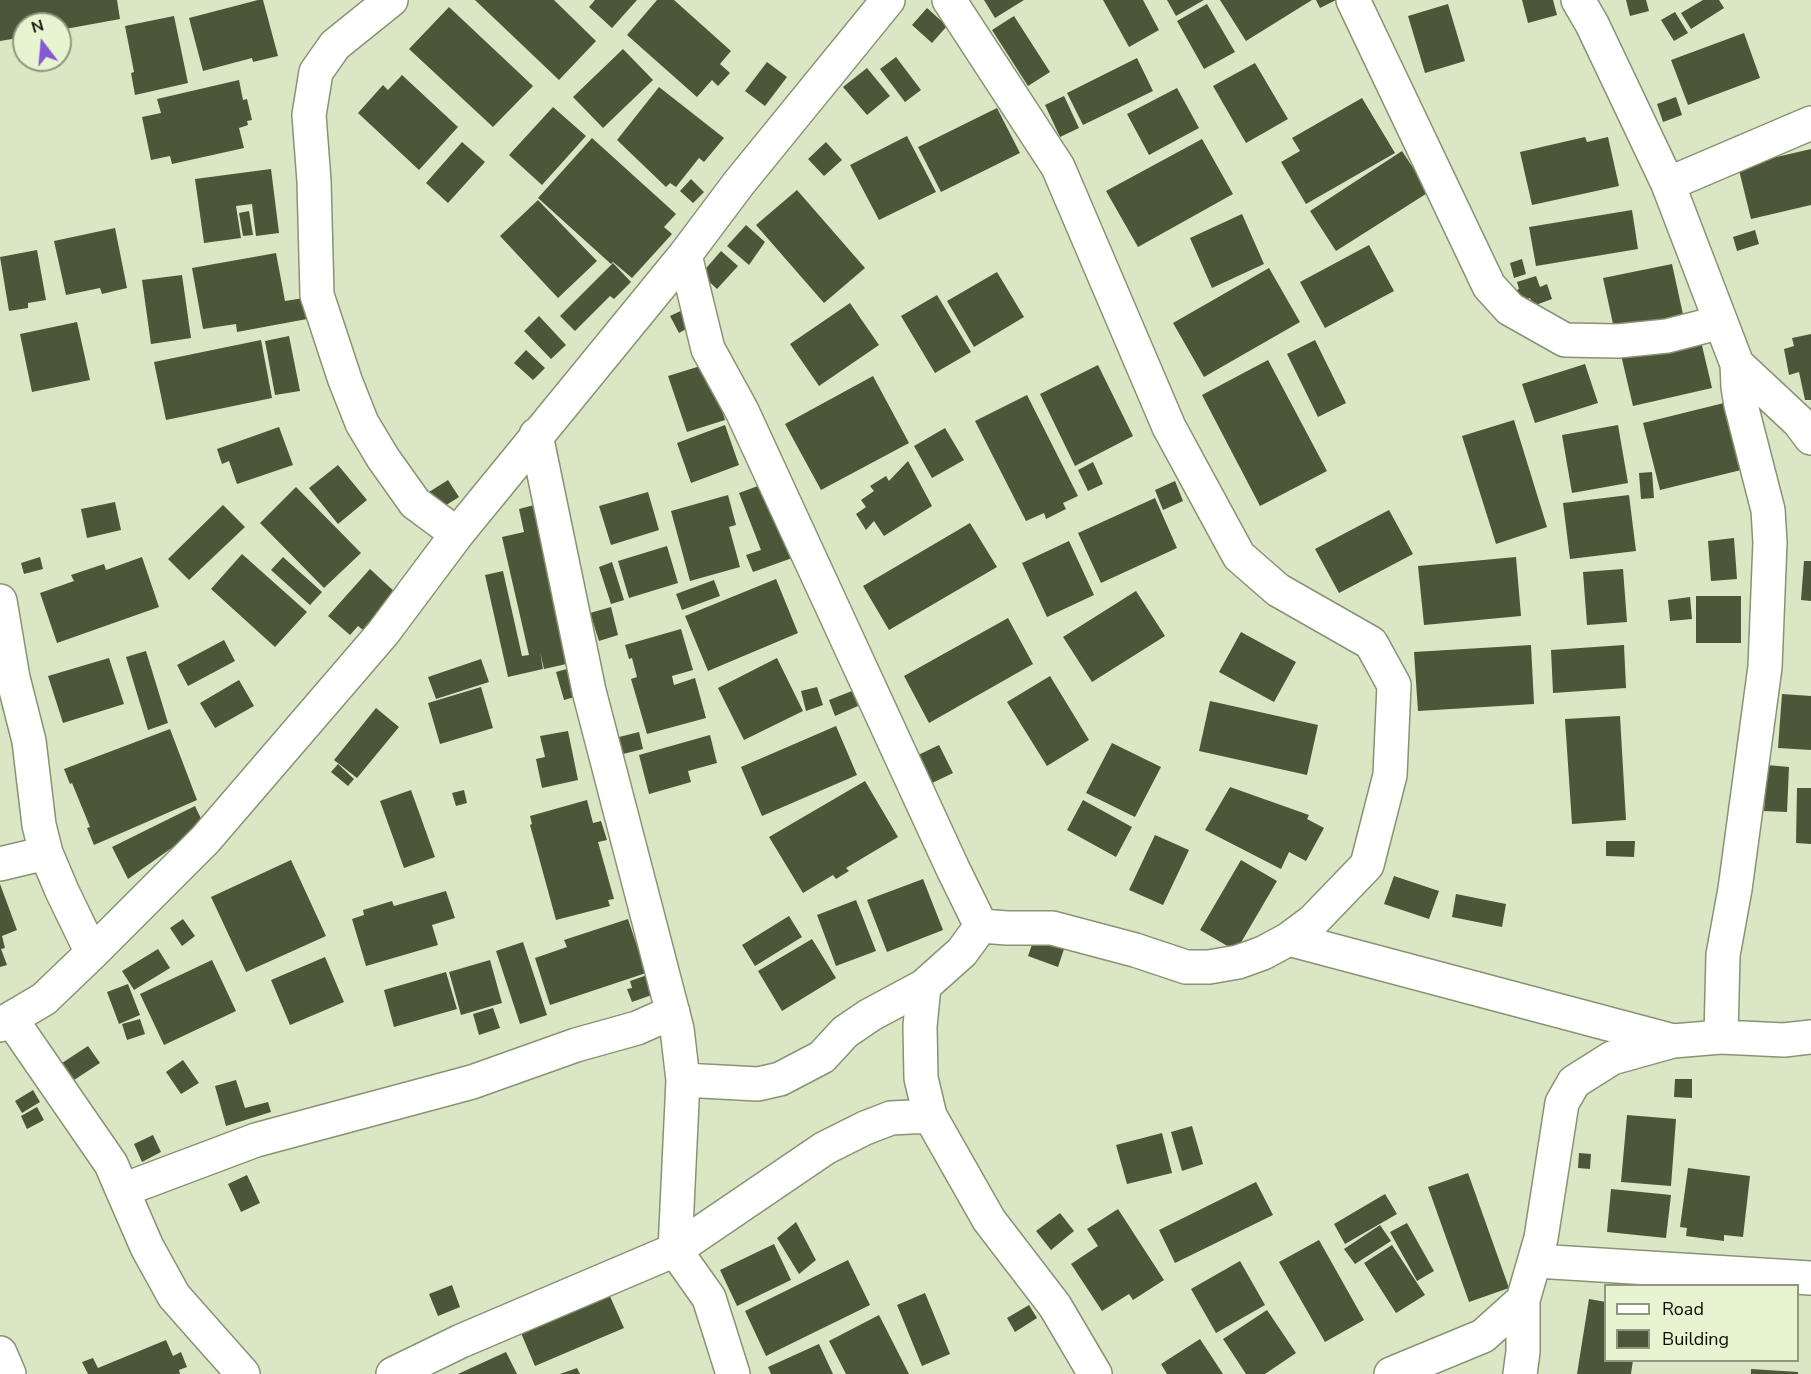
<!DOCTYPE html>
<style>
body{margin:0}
#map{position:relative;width:1811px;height:1374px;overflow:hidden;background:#dae6c4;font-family:"Nunito Sans",sans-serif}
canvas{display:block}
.legend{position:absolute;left:1604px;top:1284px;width:195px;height:78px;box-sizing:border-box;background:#e7f3d1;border:2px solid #8f987f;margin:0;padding:8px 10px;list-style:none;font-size:18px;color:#0b0f04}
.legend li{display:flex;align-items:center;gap:12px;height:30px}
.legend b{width:30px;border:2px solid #8f987f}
.north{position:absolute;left:12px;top:12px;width:60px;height:60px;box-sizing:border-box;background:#e7f3d1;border:2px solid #8f987f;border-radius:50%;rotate:344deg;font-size:16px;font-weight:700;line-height:24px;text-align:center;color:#0b0f04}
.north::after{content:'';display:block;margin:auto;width:21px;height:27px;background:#8559d3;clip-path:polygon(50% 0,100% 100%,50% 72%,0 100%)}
</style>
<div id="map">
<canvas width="1811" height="1374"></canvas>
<ul class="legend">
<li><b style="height:8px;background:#fff"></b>Road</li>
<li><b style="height:16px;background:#4c5638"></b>Building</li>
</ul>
<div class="north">N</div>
</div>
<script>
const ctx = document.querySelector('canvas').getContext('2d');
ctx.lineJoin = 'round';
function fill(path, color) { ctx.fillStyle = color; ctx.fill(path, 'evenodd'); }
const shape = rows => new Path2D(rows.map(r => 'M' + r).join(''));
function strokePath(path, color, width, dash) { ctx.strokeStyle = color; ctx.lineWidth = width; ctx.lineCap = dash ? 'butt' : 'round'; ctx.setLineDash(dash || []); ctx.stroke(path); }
const building = shape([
 [0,0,117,0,120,19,60,30,60,24,24,24,24,37,0,41],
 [258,0,263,0,278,56,253,62,252,58,203,71,189,18],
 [475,0,554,0,596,41,559,80],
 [595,0,637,0,612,28,589,7],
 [657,0,674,0,731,51,720,64,730,73,718,86,712,80,697,97,627,35],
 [984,0,1024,0,995,18],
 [1103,0,1143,0,1159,30,1129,47],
 [1167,0,1204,0,1176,16],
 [1220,0,1312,0,1246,41],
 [1316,0,1336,0,1320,8],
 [1522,0,1553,0,1557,15,1528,23],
 [1626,0,1646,0,1649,11,1630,16],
 [1703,0,1719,0,1724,8,1691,29,1681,13],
 [1207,4,1235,52,1204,69,1177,21],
 [1448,4,1465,61,1425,73,1408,16],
 [449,7,533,86,493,127,409,49],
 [927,8,947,26,932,43,912,25],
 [1675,12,1688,33,1674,41,1661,20],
 [174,16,188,83,135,95,131,73,134,72,125,26],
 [1014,16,1050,72,1028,86,992,30],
 [1744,33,1760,78,1688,105,1671,60],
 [623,49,653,80,603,128,573,97],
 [896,57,921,90,905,102,880,69],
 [1137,58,1153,91,1083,125,1067,93],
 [767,62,787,77,765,106,745,91],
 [1255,63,1288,119,1246,143,1213,86],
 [867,68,890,96,867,115,843,87],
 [402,75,458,127,419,170,358,113,383,85,388,90],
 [239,80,243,100,247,99,252,120,247,121,248,125,239,128,244,148,172,164,170,156,151,160,142,117,161,113,157,99],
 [659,87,724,138,704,162,699,158,676,187,670,183,666,187,617,140],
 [1177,88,1199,128,1149,155,1127,114],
 [1064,96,1079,128,1060,137,1045,105],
 [1676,97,1682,115,1663,122,1657,104],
 [1362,98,1395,153,1306,204,1281,162,1300,151,1292,138],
 [553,107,586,136,542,185,509,155],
 [997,108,1020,153,941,192,918,147],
 [907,136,936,192,879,220,850,165],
 [1585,137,1587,142,1608,137,1619,186,1532,205,1520,152],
 [592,138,676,214,664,227,672,234,632,278,613,262,611,264,538,198],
 [1202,139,1233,194,1138,247,1106,191],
 [462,142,485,162,448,203,426,183],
 [826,142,842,160,824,176,808,159],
 [1811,149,1811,205,1751,219,1738,166],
 [1402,151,1429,192,1336,251,1310,211],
 [271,169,279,233,256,236,252,204,236,206,241,238,204,243,195,179],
 [691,179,704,192,693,203,680,191],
 [797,190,865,268,824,303,756,225],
 [538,200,597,261,558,298,500,236],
 [1632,210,1638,249,1536,266,1529,227],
 [249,211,253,235,243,236,239,213],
 [1242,214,1264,264,1212,288,1190,238],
 [746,225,765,242,749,265,727,246],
 [115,228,127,288,102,294,100,288,66,295,54,241],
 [1755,230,1759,244,1737,251,1733,237],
 [1369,245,1394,291,1325,328,1300,282],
 [37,250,46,300,28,303,28,308,9,311,0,257],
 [721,251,738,266,717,289,701,274],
 [276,253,285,301,304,298,307,319,237,332,236,324,203,329,192,268],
 [1522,259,1526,274,1514,278,1510,263],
 [613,263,631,282,614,299,610,296,575,331,560,316],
 [1672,264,1684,319,1615,333,1603,278],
 [1269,268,1300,322,1204,377,1173,323],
 [997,272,1024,317,974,347,947,301],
 [182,275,191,338,151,344,142,280],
 [1536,276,1540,287,1547,284,1552,299,1533,306,1530,298,1517,303,1513,292,1519,289,1517,282],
 [937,295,971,352,935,373,901,316],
 [850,303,879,345,819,386,790,344],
 [687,308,695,324,679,333,670,316],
 [539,316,566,345,551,359,524,331],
 [77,322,90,380,32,392,20,334],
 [1811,334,1811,400,1805,400,1799,372,1789,375,1784,349,1794,346,1792,338],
 [289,336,300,391,275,395,265,341],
 [1700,337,1712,388,1633,406,1621,355],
 [261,340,272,398,166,420,154,362],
 [1315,340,1346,403,1318,417,1287,354],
 [526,350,545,368,533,380,514,363],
 [1268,360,1327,471,1260,506,1202,395],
 [707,364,725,420,687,432,668,376],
 [1585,364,1598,403,1535,423,1522,384],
 [1098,365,1133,436,1075,466,1040,394],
 [873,376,909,443,821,490,785,424],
 [1027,395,1078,496,1063,503,1066,509,1046,519,1044,513,1026,521,975,421],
 [1728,402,1745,469,1660,490,1643,423],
 [1514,420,1547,527,1496,544,1462,436],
 [725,425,739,465,691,483,677,443],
 [1618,425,1628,483,1572,493,1562,435],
 [279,427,293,465,237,484,229,461,222,464,217,449],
 [945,428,964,460,932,478,914,446],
 [908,461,932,506,884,536,874,521,866,530,856,514,866,507,861,500,874,491,870,486,886,476,889,481],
 [1093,462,1103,484,1088,491,1078,470],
 [338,465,367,500,338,524,309,488],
 [1652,472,1654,498,1641,499,1639,473],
 [448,480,459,497,440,509,429,492],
 [1175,481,1183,501,1163,510,1155,490],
 [766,483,795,557,753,572,746,555,761,550,739,493],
 [296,487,361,553,324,588,260,523],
 [648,492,659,530,611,545,599,506],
 [728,495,736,525,729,527,740,567,690,581,671,511],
 [1629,495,1636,551,1570,559,1563,503],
 [1155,498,1177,548,1101,583,1078,533],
 [115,502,121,530,87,538,81,509],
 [538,504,575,662,544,669,540,652,543,669,508,677,485,575,503,571,522,656,529,655,502,537,524,532,519,509],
 [223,505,245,527,189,580,168,559],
 [1389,510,1413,554,1339,593,1315,549],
 [970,523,997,567,889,630,863,586],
 [1734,538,1737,579,1711,581,1708,541],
 [1069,541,1094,595,1047,617,1022,563],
 [667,546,678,583,629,598,618,561],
 [242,554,307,612,275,647,211,589],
 [40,557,43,569,24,574,21,563],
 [142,557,159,607,57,643,40,593,74,581,71,575,104,564,106,570],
 [283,557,322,592,310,605,271,570],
 [1516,557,1521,616,1424,625,1418,566],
 [1804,561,1811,561,1811,601,1801,600],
 [612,562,624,600,611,604,599,567],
 [370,569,396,593,363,630,358,626,350,635,328,616],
 [1623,569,1627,622,1587,625,1583,572],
 [776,579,798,633,708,671,685,616],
 [714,580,720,596,682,610,676,594],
 [1136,591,1165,636,1092,682,1063,637],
 [1696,596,1741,596,1741,643,1696,643],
 [1690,597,1692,619,1670,621,1668,600],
 [611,607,618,635,599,641,590,613],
 [1008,618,1033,664,929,723,904,676],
 [681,629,693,670,672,676,674,685,695,678,706,718,647,734,631,679,637,677,632,658,629,659,625,645],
 [1241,632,1296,662,1274,702,1219,672],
 [224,640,235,661,188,686,177,665],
 [1531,645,1534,704,1418,711,1414,652],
 [1624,645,1626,688,1553,693,1551,650],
 [146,651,168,723,148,730,126,657],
 [109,658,124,704,63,723,48,676],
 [777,658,803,711,744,740,718,688],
 [481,659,489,682,436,699,428,677],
 [574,667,581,695,564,700,556,672],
 [1050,676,1089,740,1047,766,1007,702],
 [239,680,254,706,215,728,200,703],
 [481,687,493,728,440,744,428,703],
 [817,687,823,705,806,711,801,691],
 [852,691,858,706,835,716,829,700],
 [1782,694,1811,696,1811,750,1778,748],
 [1210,701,1318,725,1307,775,1199,751],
 [376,708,399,727,357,778,334,760],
 [1620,716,1626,820,1572,824,1565,719],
 [836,726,857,775,762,816,741,767],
 [170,729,197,800,94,845,87,828,90,827,72,783,70,784,64,769],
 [568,731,578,780,542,788,536,759,545,757,540,736],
 [639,732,643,749,623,754,619,737],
 [710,735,717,763,688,771,691,782,649,794,639,755],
 [1112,743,1161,767,1135,817,1086,793],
 [939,745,953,773,926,786,912,758],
 [338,764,354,779,348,786,331,772],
 [1767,765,1789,767,1787,812,1764,811],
 [865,781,898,837,846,868,849,871,836,879,833,875,803,893,769,837],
 [1230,787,1309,815,1307,819,1324,828,1306,861,1289,852,1281,869,1205,830],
 [1797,788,1811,788,1811,844,1796,843],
 [411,790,435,857,404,868,380,801],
 [464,790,467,803,456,806,452,793],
 [587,800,593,823,601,821,607,840,598,842,614,899,608,900,610,906,556,920,530,825,532,824,530,816],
 [1083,800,1132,827,1116,857,1067,830],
 [195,806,204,825,128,879,112,847],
 [1155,835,1189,850,1163,905,1129,890],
 [1606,841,1635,841,1634,857,1606,856],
 [291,860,326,936,246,972,211,897],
 [1241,860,1277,881,1236,951,1200,930],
 [1394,876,1439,891,1429,919,1384,904],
 [923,879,943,930,887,952,867,900],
 [0,884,17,930,2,936,5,948,1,949,7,965,0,967],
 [446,891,455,918,432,925,438,945,366,966,352,919,364,915,363,910,392,901,394,906],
 [1456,894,1506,904,1502,927,1452,917],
 [856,900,876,951,836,966,817,915],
 [789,916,802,937,755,966,742,945],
 [183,919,195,936,182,946,170,928],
 [628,919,646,973,550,1005,535,958,567,947,564,940],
 [1036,933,1066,943,1058,967,1028,956],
 [812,939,836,978,782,1011,758,971],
 [523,942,547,1015,520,1024,496,951],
 [158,949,170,968,134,990,122,971],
 [325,957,344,1002,290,1025,271,980],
 [212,960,236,1011,164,1045,140,994],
 [490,960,502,1003,461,1015,449,972],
 [446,972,457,1009,394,1027,384,990],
 [656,972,663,991,632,1002,627,989,632,988,630,981],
 [128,984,140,1015,119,1024,107,992],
 [493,1008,500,1028,479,1035,473,1014],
 [140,1019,145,1034,127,1040,122,1024],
 [88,1046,100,1063,71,1082,59,1065],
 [183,1060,199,1083,181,1094,166,1072],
 [1675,1079,1692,1079,1692,1098,1674,1097],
 [236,1080,245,1108,268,1102,271,1112,226,1126,215,1086],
 [33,1090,40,1102,22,1113,15,1101],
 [37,1107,44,1120,27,1129,21,1116],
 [1627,1115,1676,1119,1671,1186,1621,1182],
 [1192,1126,1203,1164,1182,1171,1171,1132],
 [1162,1133,1172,1173,1127,1184,1116,1145],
 [153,1135,161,1152,142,1162,134,1144],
 [1579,1153,1591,1154,1590,1169,1578,1168],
 [1688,1168,1750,1176,1743,1237,1724,1235,1724,1241,1686,1236,1687,1228,1680,1227],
 [1468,1173,1509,1288,1469,1302,1428,1187],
 [247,1175,260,1203,241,1212,228,1184],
 [1256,1182,1273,1215,1175,1263,1159,1230],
 [1611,1189,1671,1195,1666,1238,1607,1232],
 [1385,1194,1397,1214,1345,1244,1334,1224],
 [1118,1209,1164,1280,1133,1300,1129,1294,1102,1311,1071,1264,1098,1246,1087,1229],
 [1060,1213,1074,1231,1051,1250,1036,1231],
 [796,1222,816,1260,799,1274,777,1238],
 [1407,1223,1434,1271,1417,1281,1390,1232],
 [1380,1225,1391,1241,1355,1264,1344,1249],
 [1319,1240,1364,1320,1325,1342,1279,1262],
 [774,1244,791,1280,737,1306,720,1270],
 [1392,1245,1425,1295,1396,1313,1364,1263],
 [848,1260,870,1305,766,1356,745,1311],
 [1240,1261,1265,1305,1216,1333,1191,1289],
 [452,1285,460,1307,438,1316,429,1294],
 [925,1293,950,1354,922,1366,897,1305],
 [609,1294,624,1328,535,1366,521,1333],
 [1589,1299,1606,1302,1606,1360,1633,1360,1631,1374,1577,1374],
 [1029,1305,1037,1318,1015,1332,1007,1318],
 [1267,1310,1296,1353,1265,1374,1246,1374,1223,1339],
 [879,1315,909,1374,846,1374,829,1341],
 [1200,1339,1223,1374,1167,1374,1161,1364],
 [166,1340,173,1356,181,1352,187,1367,179,1370,180,1374,88,1374,82,1362,93,1358,98,1368],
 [819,1344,833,1374,771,1374,768,1367],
 [506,1352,517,1374,458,1374],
 [577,1368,580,1374,560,1374],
 [1751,1369,1798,1372,1798,1374,1751,1374]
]);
const minor = shape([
 [391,0,335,45,316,72,309,115,314,181,317,295,345,380,362,423,383,458,415,503,457,534],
 [949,0,1058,167,1169,427,1239,556,1278,590,1371,643,1394,685,1390,775,1367,865,1313,921,1289,939,1263,953,1238,962,1209,967,1186,967,1135,950,1052,928,1007,928,981,926],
 [1353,0,1489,286,1510,309,1565,340,1618,341,1667,336,1721,322],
 [1578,0,1592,24,1668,184,1737,364,1738,387,1741,405,1768,510,1770,542,1765,667,1735,889,1723,955,1721,1037],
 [1668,184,1811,123],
 [685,255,708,349,742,411,953,869,981,926,962,952,924,986,920,1026,921,1078,930,1116,989,1220,1055,1306,1095,1374],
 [1737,364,1799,422,1811,438],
 [536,435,589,691,677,1029,683,1080,675,1250,709,1298,733,1374],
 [0,601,13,678,29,741,39,825,46,853,62,891,92,953],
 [0,864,46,853],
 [1289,939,1673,1041],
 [11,1019,111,1164,147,1247,174,1296,243,1374],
 [0,1025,44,999,92,953,205,840,383,633,457,534,685,255,739,183,888,0],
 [683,1080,758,1084,780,1079,822,1057,845,1032,870,1015,924,986],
 [123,1190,256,1140,472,1082,576,1045,637,1028,673,1012],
 [1536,1261,1811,1278],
 [0,1353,9,1374],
 [393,1374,461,1341,675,1250,825,1148,865,1128,891,1118,930,1116],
 [1391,1374,1483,1336,1523,1300],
 [1520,1374,1523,1352,1523,1300,1541,1238,1562,1103,1574,1082,1612,1058,1673,1041,1721,1037,1784,1040,1811,1037]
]);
fill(building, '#4c5638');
strokePath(minor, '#889373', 36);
strokePath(minor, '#fff', 33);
</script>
